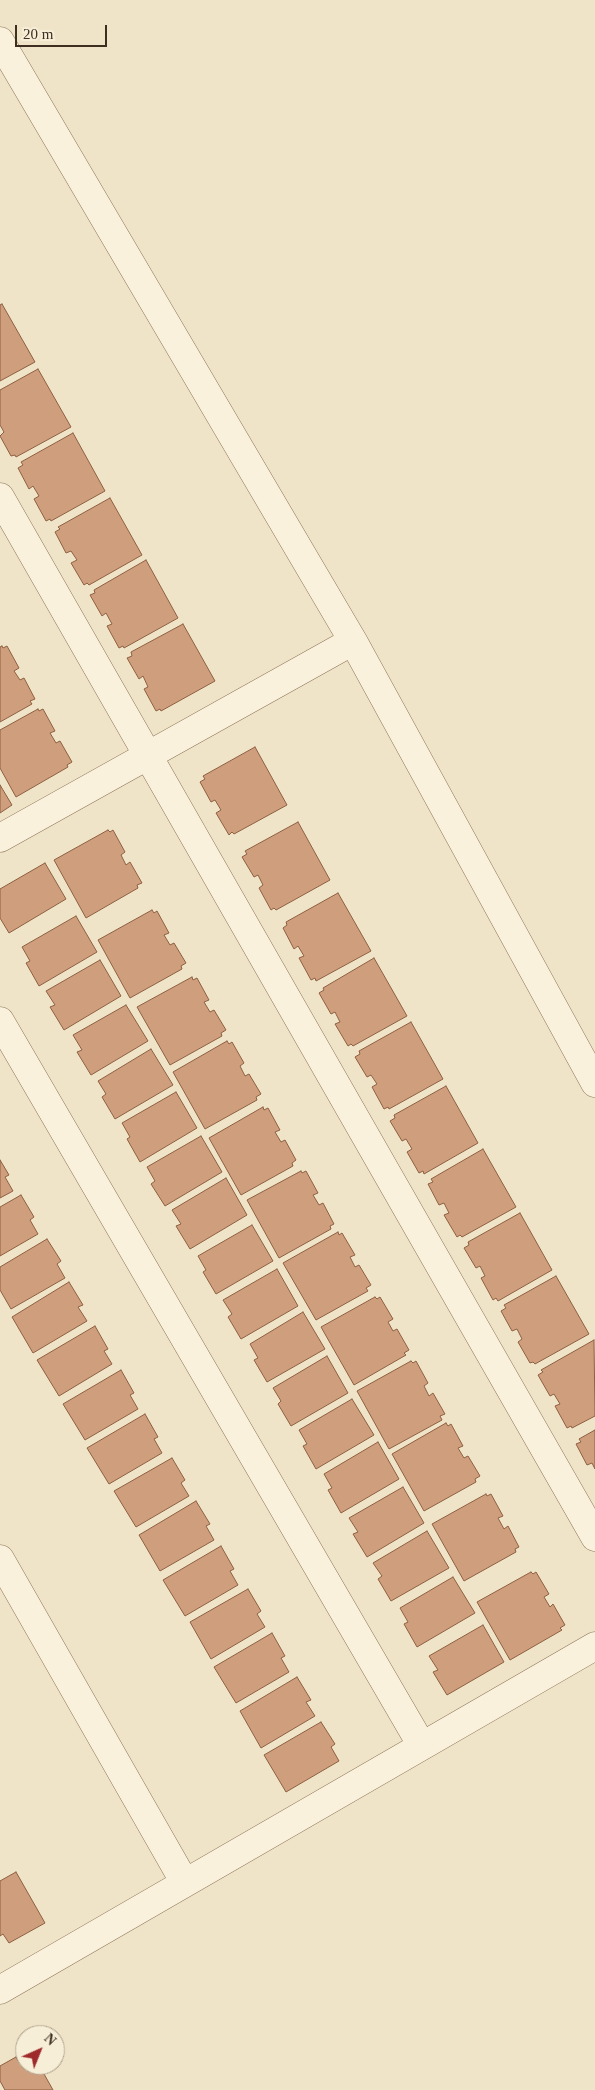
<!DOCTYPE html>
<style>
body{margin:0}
#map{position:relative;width:595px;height:2090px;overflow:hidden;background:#f0e4c8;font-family:"Times New Roman",serif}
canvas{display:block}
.north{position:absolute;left:15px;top:2025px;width:50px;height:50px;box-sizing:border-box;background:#f7eed8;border:1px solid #ada18e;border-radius:50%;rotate:44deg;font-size:14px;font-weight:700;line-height:20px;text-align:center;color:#3d2e20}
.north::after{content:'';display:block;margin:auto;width:18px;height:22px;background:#9e2a2b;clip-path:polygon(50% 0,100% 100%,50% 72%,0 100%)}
.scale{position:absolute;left:15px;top:25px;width:92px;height:22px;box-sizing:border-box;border:2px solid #3d2e20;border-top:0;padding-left:6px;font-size:15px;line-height:18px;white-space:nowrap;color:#3d2e20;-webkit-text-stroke:4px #f7eed8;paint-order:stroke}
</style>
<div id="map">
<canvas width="595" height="2090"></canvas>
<div class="north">N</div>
<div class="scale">20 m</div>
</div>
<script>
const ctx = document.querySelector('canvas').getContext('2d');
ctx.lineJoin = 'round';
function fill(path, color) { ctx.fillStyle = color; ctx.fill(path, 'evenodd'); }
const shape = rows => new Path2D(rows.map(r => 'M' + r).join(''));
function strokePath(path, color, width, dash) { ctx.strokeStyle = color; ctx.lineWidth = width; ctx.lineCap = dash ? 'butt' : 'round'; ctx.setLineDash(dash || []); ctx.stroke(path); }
const building = shape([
 [2,304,35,362,0,381,0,305,2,304],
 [38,369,71,427,16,457,15,455,11,456,0,436,4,432,0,425,0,390,38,369],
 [73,433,105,491,51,521,50,519,46,521,34,499,39,496,33,486,29,489,18,468,23,465,21,462,73,433],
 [110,498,142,555,89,585,87,583,84,585,71,563,77,560,71,551,66,553,55,532,60,529,58,527,110,498],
 [146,560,178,618,124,648,123,646,119,648,107,626,112,624,106,613,102,616,90,595,95,593,94,590,146,560],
 [183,624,215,681,161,711,160,709,156,711,144,689,148,687,143,676,139,679,127,658,132,656,131,652,183,624],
 [2,646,3,648,7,646,19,668,14,671,20,680,24,678,35,699,30,701,32,704,0,722,0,647,2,646],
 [38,709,39,711,43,709,55,731,50,733,56,743,60,741,72,762,67,765,68,767,16,797,0,768,0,730,38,709],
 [255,747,287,805,234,834,232,832,229,835,216,813,221,810,215,800,211,802,200,782,205,779,203,776,255,747],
 [0,785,12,805,0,813,0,785],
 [298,822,330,880,276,910,274,908,271,910,259,888,263,885,258,875,254,877,242,857,247,854,245,851,298,822],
 [108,830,110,832,113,830,125,852,121,855,126,865,130,862,142,883,137,885,138,888,86,918,54,860,108,830],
 [45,863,66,899,9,933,0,918,0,889,45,863],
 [338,893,371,951,316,981,315,978,311,980,299,958,304,956,298,946,294,949,283,928,287,925,286,922,338,893],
 [152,910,154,913,157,911,169,933,164,935,170,945,174,943,186,963,181,966,182,969,130,998,98,940,152,910],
 [76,916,97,952,39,986,26,963,30,961,22,947,76,916],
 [374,958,407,1016,353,1046,351,1044,348,1046,335,1024,340,1022,335,1012,331,1014,319,993,324,990,323,988,374,958],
 [100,960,121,996,64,1030,50,1007,55,1005,46,991,100,960],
 [192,977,193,980,197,978,209,1000,204,1002,210,1012,214,1010,226,1030,221,1033,222,1036,170,1065,137,1007,192,977],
 [126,1005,148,1041,91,1075,77,1052,82,1050,73,1035,126,1005],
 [411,1022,443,1079,389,1109,388,1107,384,1109,372,1087,377,1084,371,1075,367,1077,355,1057,360,1054,359,1051,411,1022],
 [227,1041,229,1044,232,1042,244,1063,240,1066,245,1076,249,1074,261,1094,256,1097,257,1100,205,1129,173,1072,227,1041],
 [151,1049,173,1085,115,1119,102,1097,106,1094,98,1081,151,1049],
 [446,1086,478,1143,424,1174,423,1171,419,1173,407,1152,412,1149,406,1139,402,1141,390,1121,395,1118,394,1115,446,1086],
 [176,1092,197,1128,140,1162,127,1139,130,1137,122,1123,176,1092],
 [263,1107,264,1110,268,1108,280,1130,275,1132,281,1142,285,1140,296,1160,292,1163,293,1166,241,1195,209,1138,263,1107],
 [201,1136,222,1172,165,1206,151,1184,155,1181,147,1167,201,1136],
 [483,1149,516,1207,462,1237,460,1235,457,1237,444,1215,449,1213,444,1203,439,1205,428,1184,433,1182,431,1179,483,1149],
 [0,1160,9,1175,5,1177,13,1191,0,1198,0,1160],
 [301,1171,302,1173,306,1171,318,1193,313,1195,319,1205,323,1203,334,1224,330,1226,331,1229,279,1258,247,1200,301,1171],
 [226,1178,247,1215,190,1249,176,1226,181,1224,172,1210,226,1178],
 [21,1195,34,1217,30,1220,38,1234,0,1256,0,1207,21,1195],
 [520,1213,552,1270,498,1301,496,1298,493,1300,481,1278,485,1276,480,1266,476,1268,464,1248,469,1245,468,1242,520,1213],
 [252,1225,273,1261,216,1294,203,1272,206,1270,198,1256,252,1225],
 [338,1232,339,1235,342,1233,355,1255,350,1257,355,1267,359,1265,371,1285,366,1288,368,1291,316,1320,283,1263,338,1232],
 [47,1239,61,1261,57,1264,65,1278,11,1309,0,1290,0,1267,47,1239],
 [277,1269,298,1306,241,1339,228,1317,232,1314,223,1300,277,1269],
 [556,1276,589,1334,535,1364,533,1362,530,1363,518,1342,522,1339,517,1329,512,1331,501,1311,506,1308,504,1305,556,1276],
 [69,1282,83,1305,78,1307,87,1321,33,1353,12,1317,69,1282],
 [375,1297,377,1299,380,1297,393,1319,388,1322,393,1331,397,1329,409,1350,404,1353,406,1355,354,1385,321,1327,375,1297],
 [303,1312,325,1349,267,1382,254,1360,258,1358,250,1344,303,1312],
 [95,1326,108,1349,104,1351,112,1364,59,1396,37,1360,95,1326],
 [594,1340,595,1416,572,1428,571,1426,567,1428,555,1406,560,1404,554,1394,550,1396,538,1375,543,1372,541,1370,594,1340],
 [327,1356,348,1393,291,1426,278,1404,281,1401,273,1388,327,1356],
 [411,1361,413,1363,416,1361,428,1383,424,1386,429,1396,433,1393,445,1414,440,1416,442,1420,389,1449,357,1391,411,1361],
 [121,1370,134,1393,130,1395,138,1409,85,1440,63,1404,121,1370],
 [352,1399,374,1435,316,1469,303,1446,307,1444,299,1430,352,1399],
 [145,1414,158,1437,154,1439,162,1453,109,1484,87,1448,145,1414],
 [446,1423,448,1426,451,1424,463,1446,458,1448,464,1458,468,1456,480,1476,475,1479,476,1482,424,1511,392,1454,446,1423],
 [595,1430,595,1469,592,1463,587,1465,576,1444,581,1442,579,1439,595,1430],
 [378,1442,399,1479,341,1513,328,1490,332,1488,324,1474,378,1442],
 [172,1458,185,1480,181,1483,189,1496,136,1527,114,1491,172,1458],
 [403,1487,424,1523,367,1557,353,1534,358,1532,349,1518,403,1487],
 [486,1494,487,1496,491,1494,503,1516,498,1518,504,1529,508,1526,519,1547,515,1549,516,1552,464,1581,432,1524,486,1494],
 [196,1501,210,1524,206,1526,214,1540,160,1571,139,1535,196,1501],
 [427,1531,449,1568,391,1601,378,1579,382,1576,373,1563,427,1531],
 [221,1546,234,1569,230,1571,238,1585,185,1616,163,1580,221,1546],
 [531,1572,533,1574,536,1572,549,1594,544,1597,550,1607,553,1604,565,1625,560,1628,562,1630,510,1660,477,1602,531,1572],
 [453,1577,475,1613,417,1647,404,1624,408,1622,400,1608,453,1577],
 [248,1589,261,1611,257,1614,265,1627,211,1659,190,1622,248,1589],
 [483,1625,504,1662,447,1695,433,1672,438,1670,429,1656,483,1625],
 [272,1633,285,1656,281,1658,289,1672,236,1703,214,1667,272,1633],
 [297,1677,311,1700,306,1702,315,1716,261,1748,240,1711,297,1677],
 [321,1722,335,1744,331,1747,339,1761,286,1792,264,1755,321,1722],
 [16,1872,45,1923,9,1943,3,1934,0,1936,0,1881,16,1872],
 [16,2057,18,2061,25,2057,25,2065,39,2065,53,2090,5,2090,0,2081,0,2066,16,2057]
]);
const minor = shape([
 [0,41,353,641,595,1083],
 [0,497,595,1537],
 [0,838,353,641],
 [0,1021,422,1746],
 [0,1559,185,1883],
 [0,1990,595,1646]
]);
fill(building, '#cf9f7d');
strokePath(building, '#8d5f41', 1);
strokePath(minor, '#8d765c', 29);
strokePath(minor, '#faf1dc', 28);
</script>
